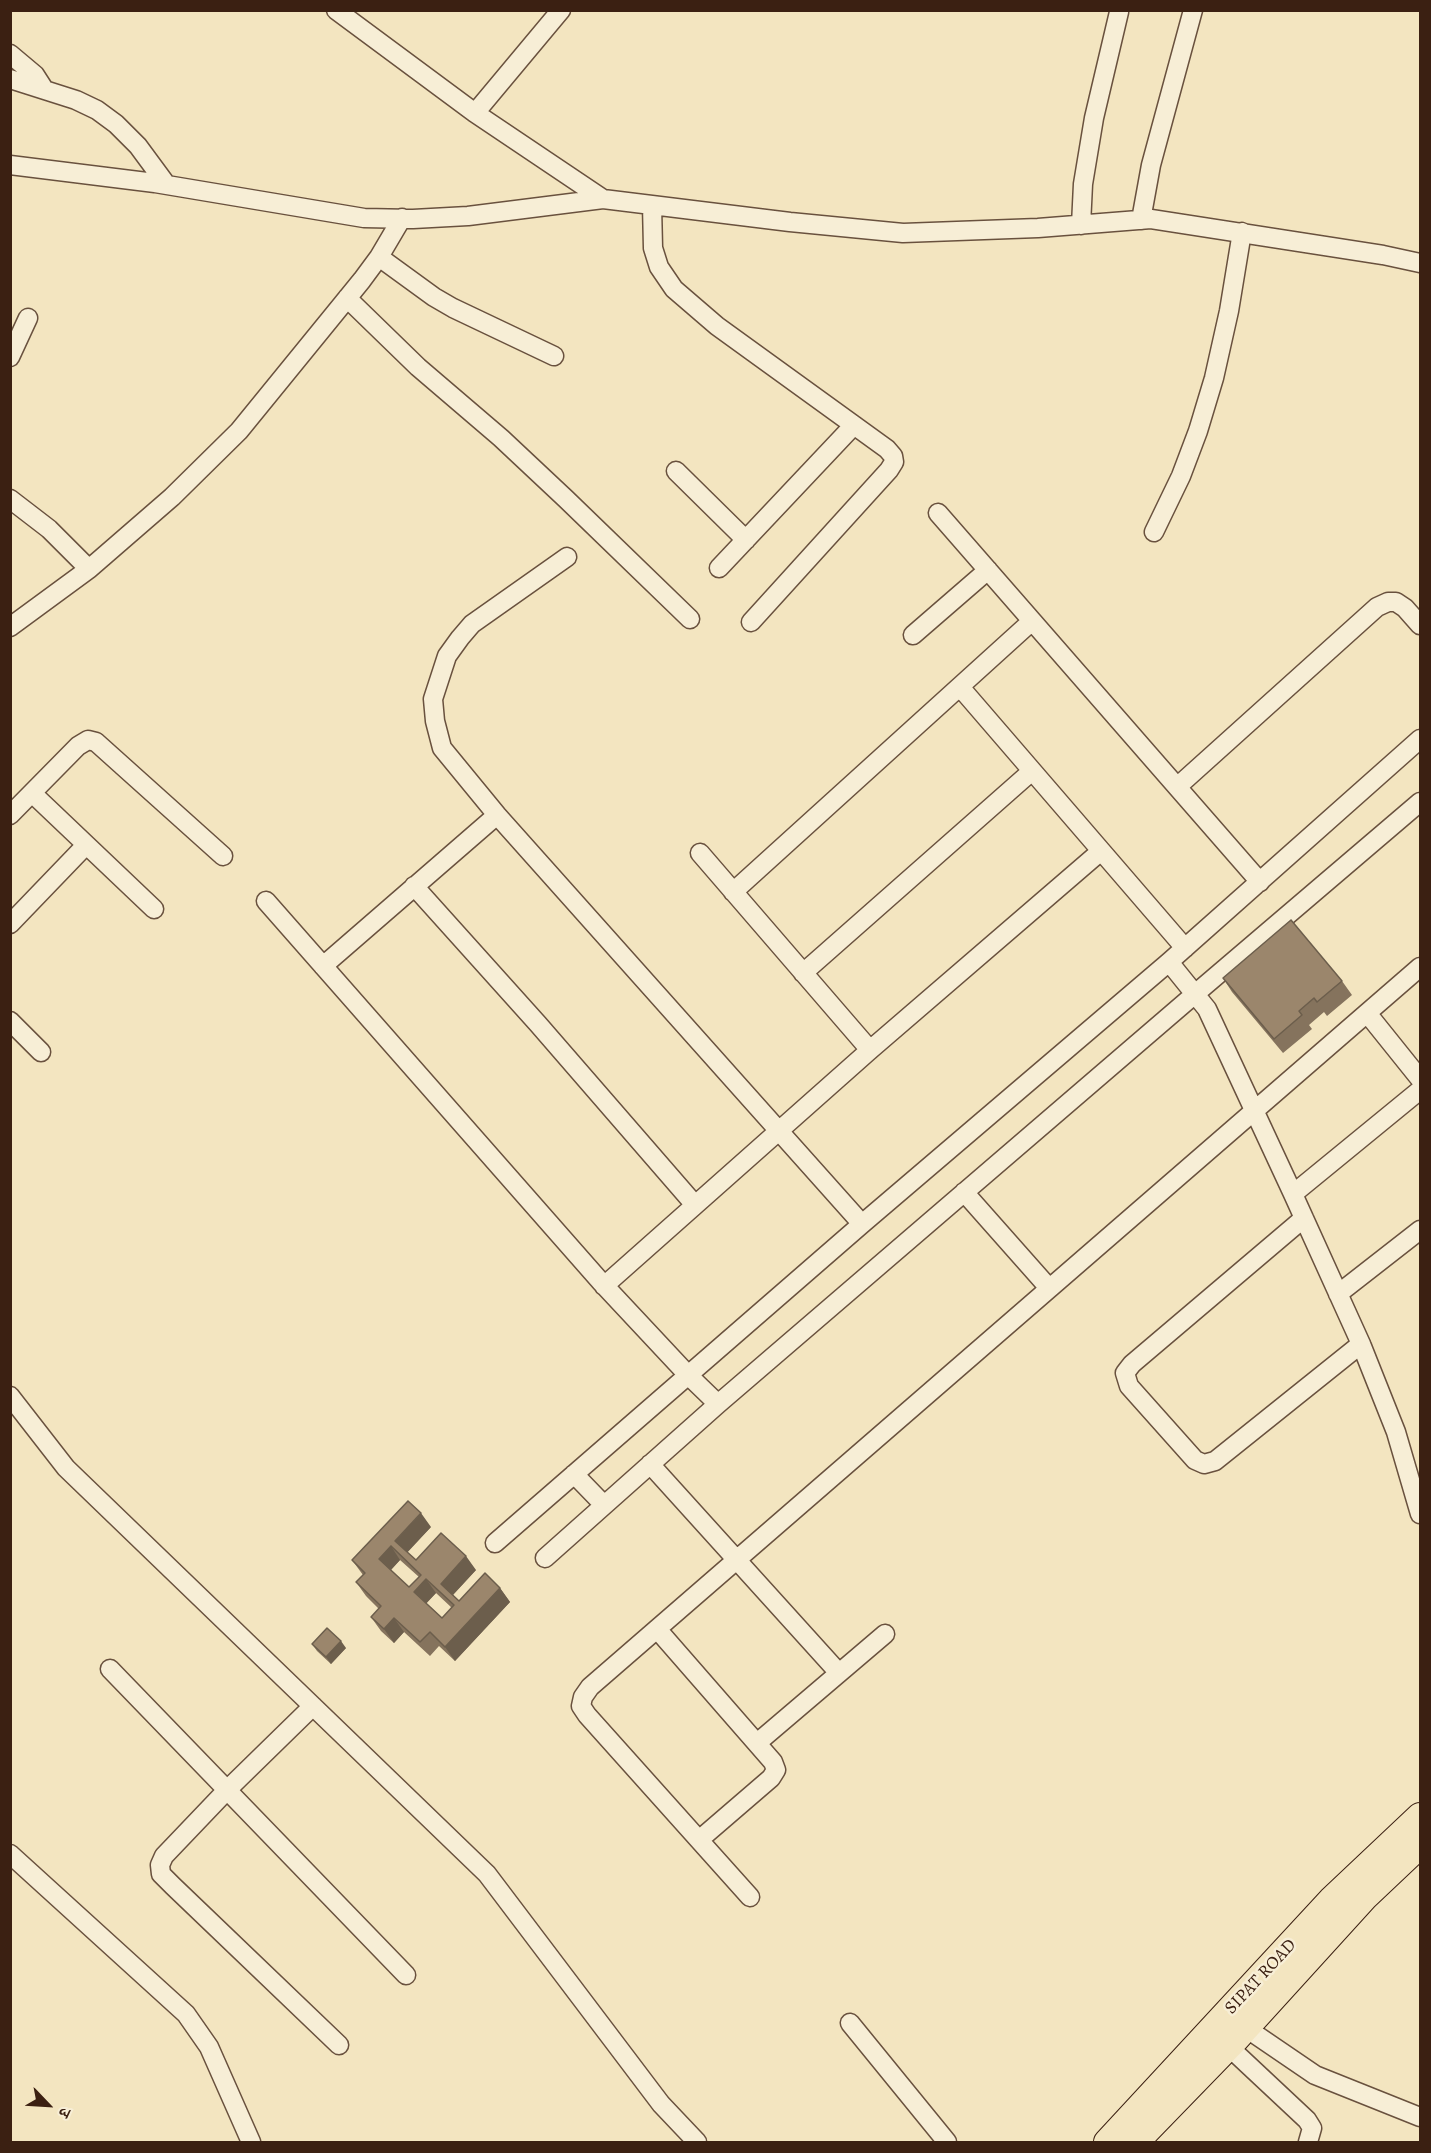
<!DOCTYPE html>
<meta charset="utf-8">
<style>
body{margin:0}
#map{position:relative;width:1431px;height:2153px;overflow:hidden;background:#f3e5c0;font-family:Alegreya,"Noto Serif Devanagari",serif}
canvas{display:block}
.frame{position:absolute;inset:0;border:12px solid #3b2012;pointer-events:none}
.north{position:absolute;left:18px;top:2075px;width:60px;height:60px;-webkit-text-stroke:4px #f7eed6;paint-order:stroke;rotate:115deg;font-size:16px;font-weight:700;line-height:24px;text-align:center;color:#3b2012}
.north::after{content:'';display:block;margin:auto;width:21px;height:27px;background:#3b2012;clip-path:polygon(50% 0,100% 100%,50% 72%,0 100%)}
</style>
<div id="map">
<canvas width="1431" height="2153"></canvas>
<div class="frame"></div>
<div class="north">उ</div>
</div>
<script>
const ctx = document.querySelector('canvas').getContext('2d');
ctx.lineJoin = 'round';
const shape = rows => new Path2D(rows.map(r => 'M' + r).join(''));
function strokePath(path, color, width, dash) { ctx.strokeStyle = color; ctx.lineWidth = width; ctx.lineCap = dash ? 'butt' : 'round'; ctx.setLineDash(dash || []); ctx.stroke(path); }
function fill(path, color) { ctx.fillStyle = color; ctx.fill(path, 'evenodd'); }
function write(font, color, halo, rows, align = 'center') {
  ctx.font = font + ' Alegreya,serif'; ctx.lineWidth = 5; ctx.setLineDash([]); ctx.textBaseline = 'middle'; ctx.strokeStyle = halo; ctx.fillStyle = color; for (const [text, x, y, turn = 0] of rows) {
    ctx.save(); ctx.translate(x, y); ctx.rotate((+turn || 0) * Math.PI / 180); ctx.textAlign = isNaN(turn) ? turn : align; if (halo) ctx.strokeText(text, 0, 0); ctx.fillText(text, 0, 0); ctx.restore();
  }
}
const minor = shape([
 [336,10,475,113,603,199],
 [10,54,35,75,44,89],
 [10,79,76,100,97,110,116,124,138,146,166,184],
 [475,113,561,10],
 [10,165,155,183,364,218,413,219,468,216,603,199,790,222,903,233,1038,228,1151,219,1383,255,1420,263],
 [652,205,653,248,659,267,674,289,717,326,887,449,893,456,894,462,889,470,751,622],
 [1141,220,1151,165,1193,10],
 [1081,225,1083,184,1094,118,1119,12],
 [379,257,434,297,453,308,554,356],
 [347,298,418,367,501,438,566,499,690,619],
 [10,357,28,318],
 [676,471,746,540],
 [10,499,49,529,89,569],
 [938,513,1260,882],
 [1154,532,1181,476,1198,431,1214,378,1229,311,1242,232],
 [567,557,472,624,460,638,447,656,433,699,435,721,442,748,497,815,862,1224],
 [719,568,854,425],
 [10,627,89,569,172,497,239,431,362,280,379,257,402,218],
 [913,635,988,570],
 [960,687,1185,948],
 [1177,787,1377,607,1388,602,1396,602,1405,608,1420,625],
 [32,793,154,909],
 [10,815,78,746,88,740,96,742,223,856],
 [700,853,870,1050],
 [414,886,538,1024,695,1205],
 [733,892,1032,621],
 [266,901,601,1282,688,1375,718,1404],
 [10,924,86,845],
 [1169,962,1207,1009,1293,1194,1361,1344,1396,1432,1420,1514],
 [323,966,497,815],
 [803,973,1032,771],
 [1367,1013,1420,1079],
 [10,1021,41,1052],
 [964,1192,1049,1288],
 [1293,1194,1420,1090],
 [1304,1218,1132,1364,1125,1373,1129,1386,1195,1460,1204,1464,1215,1461,1361,1344],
 [604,1286,870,1050,1101,851],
 [1338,1294,1420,1230],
 [10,1396,66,1468,487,1874,661,2104,697,2142],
 [650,1464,839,1673],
 [574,1474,604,1505],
 [495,1543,862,1224,1169,962,1420,739],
 [545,1558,718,1404,1195,994,1420,802],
 [657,1629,773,1762,776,1770,771,1778,699,1840],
 [110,1669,406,1975],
 [313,1706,227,1790,164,1856,160,1865,161,1874,173,1886,339,2045],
 [757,1743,885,1634],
 [10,1854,186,2014,209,2047,251,2142],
 [750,1897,587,1715,581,1706,583,1697,590,1687,1420,967],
 [850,2023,947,2142],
 [1246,2028,1315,2075,1420,2117],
 [1228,2046,1307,2120,1312,2128,1308,2142]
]);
const highway = shape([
 [1107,2142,1331,1900,1420,1816],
 [1136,2142,1235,2040,1365,1897,1420,1845]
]);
const wall = shape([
 [1223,978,1342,981,1352,995,1327,1016,1324,1012,1309,1025,1312,1029,1283,1053,1232,992],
 [431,1527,407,1552,416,1560,476,1570,453,1595,459,1601,500,1588,510,1602,455,1661,439,1646,430,1656,404,1632,394,1643,381,1631,371,1617,379,1609,366,1596,356,1582,363,1575,352,1560],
 [400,1560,419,1577,409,1587,391,1570],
 [436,1593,452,1608,442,1618,426,1603],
 [312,1644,346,1648,331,1664,317,1651]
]);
const shadedWall = shape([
 [421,1513,431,1527,405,1555,395,1541],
 [391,1546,400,1560,388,1573,379,1559],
 [466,1556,476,1570,450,1598,441,1584],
 [426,1579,436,1593,424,1606,414,1592],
 [500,1588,510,1602,455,1661,445,1647],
 [394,1618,404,1632,394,1643,384,1629],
 [341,1641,346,1648,331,1664,326,1657]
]);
const building = shape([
 [1291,920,1342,981,1317,1002,1314,998,1299,1011,1302,1015,1274,1039,1223,978,1291,920],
 [408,1501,421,1513,395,1541,416,1560,441,1533,466,1556,441,1584,459,1601,485,1573,500,1588,445,1647,430,1632,420,1642,394,1618,384,1629,371,1617,381,1606,356,1582,365,1573,352,1560,408,1501],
 [391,1546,421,1575,409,1587,379,1559,391,1546],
 [426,1579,454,1605,442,1618,414,1592,426,1579],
 [327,1628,341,1641,326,1657,312,1644,327,1628]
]);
const streetNames = [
 ["SIPAT ROAD",1261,1977,-47]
];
strokePath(minor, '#69513e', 21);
strokePath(highway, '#3b2012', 28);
strokePath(minor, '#f7eed6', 18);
strokePath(highway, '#f3e5c0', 26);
fill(wall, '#85735d');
fill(shadedWall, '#6c5e4c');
fill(building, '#9b866c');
strokePath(building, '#6c5e4c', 1.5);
write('18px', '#3b2012', '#f7eed6', streetNames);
</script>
